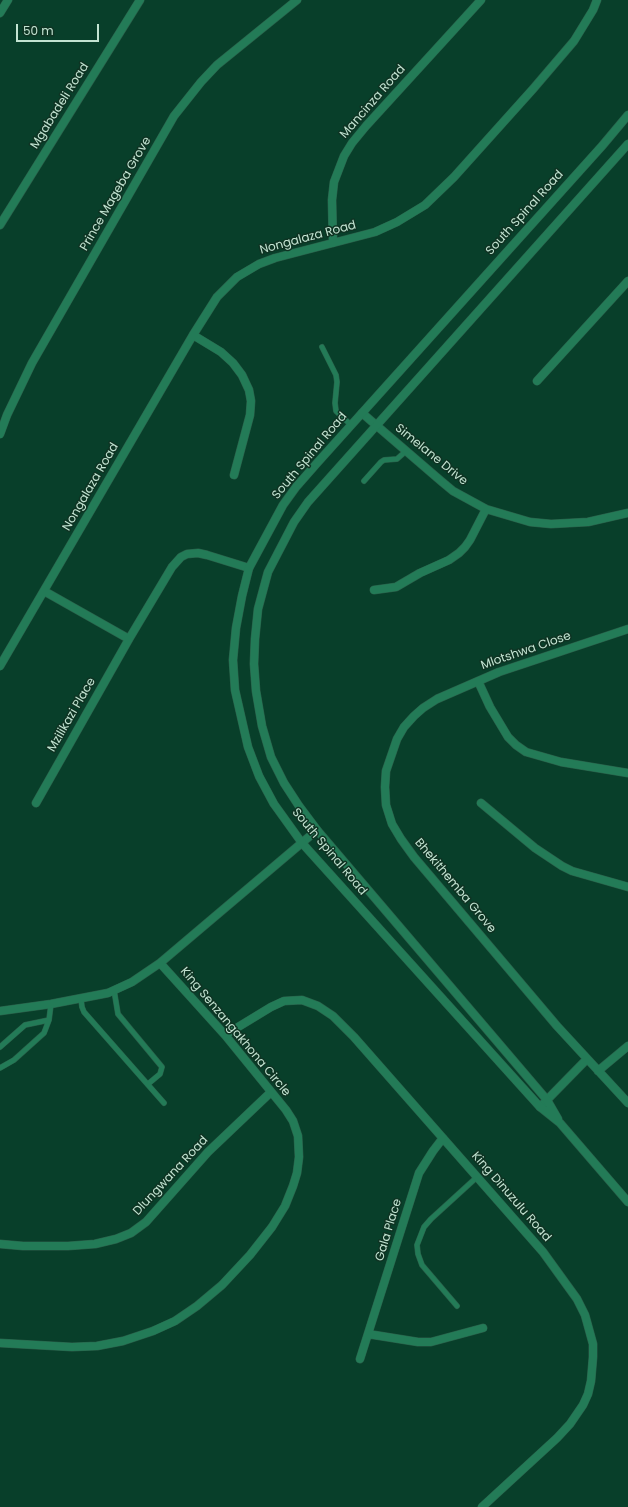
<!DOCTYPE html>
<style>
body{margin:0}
#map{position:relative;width:628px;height:1507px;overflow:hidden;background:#083f2a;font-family:Poppins,sans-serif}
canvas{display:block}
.scale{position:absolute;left:16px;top:24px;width:83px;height:18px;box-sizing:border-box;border:2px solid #c3e4d2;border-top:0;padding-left:5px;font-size:12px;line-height:14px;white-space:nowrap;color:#c3e4d2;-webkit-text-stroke:3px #0f3323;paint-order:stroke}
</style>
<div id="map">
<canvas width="628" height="1507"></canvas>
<div class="scale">50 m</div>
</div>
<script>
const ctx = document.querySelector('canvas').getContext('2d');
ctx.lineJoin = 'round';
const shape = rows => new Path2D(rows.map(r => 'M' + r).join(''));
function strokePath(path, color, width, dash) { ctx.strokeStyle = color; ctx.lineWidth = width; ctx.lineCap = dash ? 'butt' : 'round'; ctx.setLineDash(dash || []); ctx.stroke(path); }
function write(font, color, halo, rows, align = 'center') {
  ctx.font = font + ' Poppins,sans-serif'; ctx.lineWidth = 3; ctx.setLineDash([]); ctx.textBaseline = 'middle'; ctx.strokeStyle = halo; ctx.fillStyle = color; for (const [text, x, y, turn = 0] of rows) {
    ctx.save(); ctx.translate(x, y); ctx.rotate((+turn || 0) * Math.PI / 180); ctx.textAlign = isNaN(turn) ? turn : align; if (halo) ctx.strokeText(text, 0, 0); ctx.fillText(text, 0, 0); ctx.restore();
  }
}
const service = shape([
 [322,347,336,375,337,382,335,403,336,411,351,425],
 [364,481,381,462,384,460,397,459,406,451],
 [114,990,118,1014,162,1067,160,1074,148,1084],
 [81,999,82,1007,84,1012,164,1103],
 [0,1047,25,1025,49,1020],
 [0,1068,14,1060,44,1033,49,1020,51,1004],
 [457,1306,422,1265,418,1254,417,1245,424,1227,431,1219,477,1177]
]);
const minor = shape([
 [0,13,8,0],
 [0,225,140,0],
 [333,243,332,200,334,182,344,156,352,143,366,126,481,0],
 [193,335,221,352,233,363,242,375,249,390,251,401,250,415,234,475],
 [537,381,628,281],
 [362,413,441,481,453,491,486,509,530,522,551,524,588,522,628,513],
 [0,434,7,415,32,363,174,116,201,82,217,65,297,0],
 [374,590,396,587,420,573,449,560,459,553,465,547,470,540,486,509],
 [44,591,129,639],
 [628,629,499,672,437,699,423,708,414,716,404,727,397,739,386,771,385,787,386,805,392,824,401,839,414,857,557,1026,628,1103],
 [0,666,193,335,217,297,237,277,259,264,275,258,375,232,397,222,425,205,454,177,533,89,574,41,593,10,597,0],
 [478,681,490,707,508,737,516,745,526,752,561,762,628,773],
 [36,803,129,639,172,567,181,557,187,554,198,553,207,555,249,568],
 [481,803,535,848,562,866,572,871,628,887],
 [160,963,317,830],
 [0,1011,51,1004,108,993,132,982,160,963,225,1035,286,1110,293,1121,298,1136,299,1157,297,1173,293,1186,285,1206,272,1227,250,1255,222,1285,197,1306,175,1321,153,1331,123,1341,97,1346,72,1347,0,1343],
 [225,1035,271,1007,284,1001,302,1000,318,1006,333,1016,354,1037,543,1252,577,1299,585,1315,593,1344,593,1357,591,1381,588,1394,583,1405,570,1424,557,1438,482,1507],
 [598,1071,628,1046],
 [540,1107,587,1059],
 [0,1244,23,1246,68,1246,95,1244,116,1239,131,1233,146,1222,208,1152,271,1092],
 [368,1334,418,1342,431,1342,483,1328],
 [360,1359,419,1173,433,1151,443,1138]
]);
const tertiary = shape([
 [628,115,602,146,318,462,296,487,283,505,249,568,242,596,236,628,233,660,235,690,248,747,259,776,274,804,302,843,540,1107,560,1123,628,1202],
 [558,1119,547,1100,317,830,299,806,284,783,271,757,262,726,256,691,254,664,255,639,258,609,268,572,294,522,308,502,628,144]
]);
const streetNames = [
 ["Mancinza Road",373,102,-49],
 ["Mgabadeli Road",60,106,-58],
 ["Prince Mageba Grove",116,194,-60],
 ["South Spinal Road",525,213,-48],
 ["Nongalaza Road",308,238,-15],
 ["Simelane Drive",431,455,39],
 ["South Spinal Road",310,456,-50],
 ["Nongalaza Road",91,487,-60],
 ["Mlotshwa Close",526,651,-19],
 ["Mzilikazi Place",72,715,-60],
 ["South Spinal Road",329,852,50],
 ["Bhekithemba Grove",455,886,50],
 ["King Senzangakhona Circle",235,1032,50],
 ["Dlungwana Road",171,1176,-47],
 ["King Dinuzulu Road",511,1197,49],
 ["Gala Place",389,1230,-73]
];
strokePath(service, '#2a5d48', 6);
strokePath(minor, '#2a5d48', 9);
strokePath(tertiary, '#2a5d48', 9);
strokePath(service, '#237b57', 5);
strokePath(minor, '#237b57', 8);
strokePath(tertiary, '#237b57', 8);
write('12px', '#c3e4d2', '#0f3323', streetNames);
</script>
